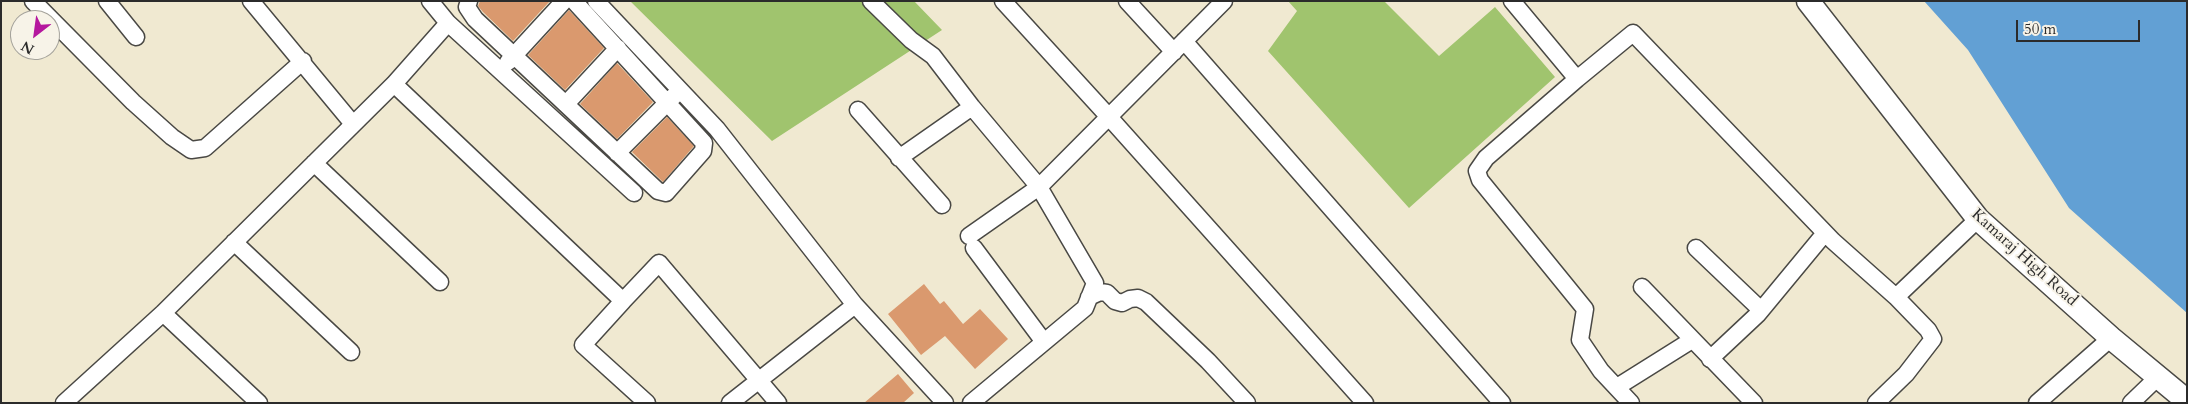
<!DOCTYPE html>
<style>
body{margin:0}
#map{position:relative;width:2188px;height:404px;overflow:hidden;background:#f0e9d1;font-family:Cardo,serif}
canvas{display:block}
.frame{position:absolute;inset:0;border:2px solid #2b2b2b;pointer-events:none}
.north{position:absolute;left:10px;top:10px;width:50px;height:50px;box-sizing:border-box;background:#f7f3e8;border:1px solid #a5a39c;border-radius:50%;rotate:210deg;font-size:14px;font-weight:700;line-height:20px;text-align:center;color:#2b2b2b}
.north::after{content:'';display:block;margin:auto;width:18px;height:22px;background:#b5179e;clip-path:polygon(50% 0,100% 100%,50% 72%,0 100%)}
.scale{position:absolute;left:2016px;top:20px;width:124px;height:22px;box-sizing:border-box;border:2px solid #2b2b2b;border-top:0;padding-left:6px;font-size:15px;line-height:18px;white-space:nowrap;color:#2b2b2b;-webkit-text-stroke:4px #f7f3e8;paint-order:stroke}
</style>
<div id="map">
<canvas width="2188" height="404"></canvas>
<div class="frame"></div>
<div class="north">N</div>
<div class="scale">50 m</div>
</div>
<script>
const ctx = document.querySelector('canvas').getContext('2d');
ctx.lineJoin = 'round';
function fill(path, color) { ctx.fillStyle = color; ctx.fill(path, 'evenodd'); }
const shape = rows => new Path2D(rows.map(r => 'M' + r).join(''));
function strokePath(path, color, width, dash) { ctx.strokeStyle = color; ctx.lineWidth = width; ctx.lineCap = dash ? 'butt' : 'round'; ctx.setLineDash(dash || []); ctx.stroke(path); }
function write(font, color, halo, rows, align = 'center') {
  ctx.font = font + ' Cardo,serif'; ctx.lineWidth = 4; ctx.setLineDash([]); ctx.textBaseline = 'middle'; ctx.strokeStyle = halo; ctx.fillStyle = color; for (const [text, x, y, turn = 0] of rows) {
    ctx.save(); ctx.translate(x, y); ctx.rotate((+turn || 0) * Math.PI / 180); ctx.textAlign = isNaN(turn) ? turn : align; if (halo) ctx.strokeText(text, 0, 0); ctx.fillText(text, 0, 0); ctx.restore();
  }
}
const green = shape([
 [630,1,914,1,942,30,772,141],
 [1288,1,1384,1,1439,56,1495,7,1555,77,1409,208,1268,51,1297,11]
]);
const water = shape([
 [1924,1,2187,1,2187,313,2069,208,1968,50]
]);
const building = shape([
 [480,1,550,1,513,41,483,12,478,6],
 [569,10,604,48,565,90,528,55],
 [617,63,653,102,617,139,580,104],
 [667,117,694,146,663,182,632,152],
 [924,284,940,304,944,301,963,324,980,309,1008,339,975,369,945,336,921,355,888,314],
 [898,374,914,393,903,403,864,403]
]);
const street = shape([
 [33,1,133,102,172,137,191,150,205,148,303,61],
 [107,1,136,37],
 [251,1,353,124],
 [430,1,448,23,634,193],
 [469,1,467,7,475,19,658,191,666,193,703,151,704,143,574,1],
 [596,1,717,129,855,305,945,403],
 [871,1,911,40,933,56,972,107,1039,187,1224,1],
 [1003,1,1109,117,1365,403],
 [1127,1,1174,52],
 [1512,1,1577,79,1633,33,1833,241,1896,297,1978,219],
 [1184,41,1502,403],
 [508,62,564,1],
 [1577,79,1486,158,1477,171,1480,180,1585,309,1580,340,1601,371,1631,403],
 [394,84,623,301,583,345,647,403],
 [566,104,618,48],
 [858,110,942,205],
 [617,153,674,96],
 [899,158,972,107],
 [314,163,440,282],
 [969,236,1039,187,1095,283,1085,308,971,403],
 [234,242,351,352],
 [974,248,1044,342],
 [1696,248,1761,310],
 [1642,287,1754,403],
 [1089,297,1100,292,1107,293,1115,301,1122,303,1130,299,1138,298,1146,302,1208,361,1247,403],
 [623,301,659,263,778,403],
 [163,313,259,403],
 [1710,359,1758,314,1825,233],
 [1617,387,1692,340],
 [64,403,163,313,394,84,448,23],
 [730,403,855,305],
 [1876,403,1906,374,1933,339,1928,330,1896,297],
 [2037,403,2111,338],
 [2131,403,2158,377]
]);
const secondary = shape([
 [1808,1,1978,219,2111,338,2187,401]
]);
const streetNames = [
 ["Kamaraj High Road",2024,258,42]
];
fill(green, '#a0c46e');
fill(water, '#62a0d4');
fill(building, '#da996e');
strokePath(street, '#494844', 19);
strokePath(secondary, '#494844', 25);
strokePath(street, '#fff', 16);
strokePath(secondary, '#fff', 22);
write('16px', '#2b2b2b', '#f7f3e8', streetNames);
</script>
